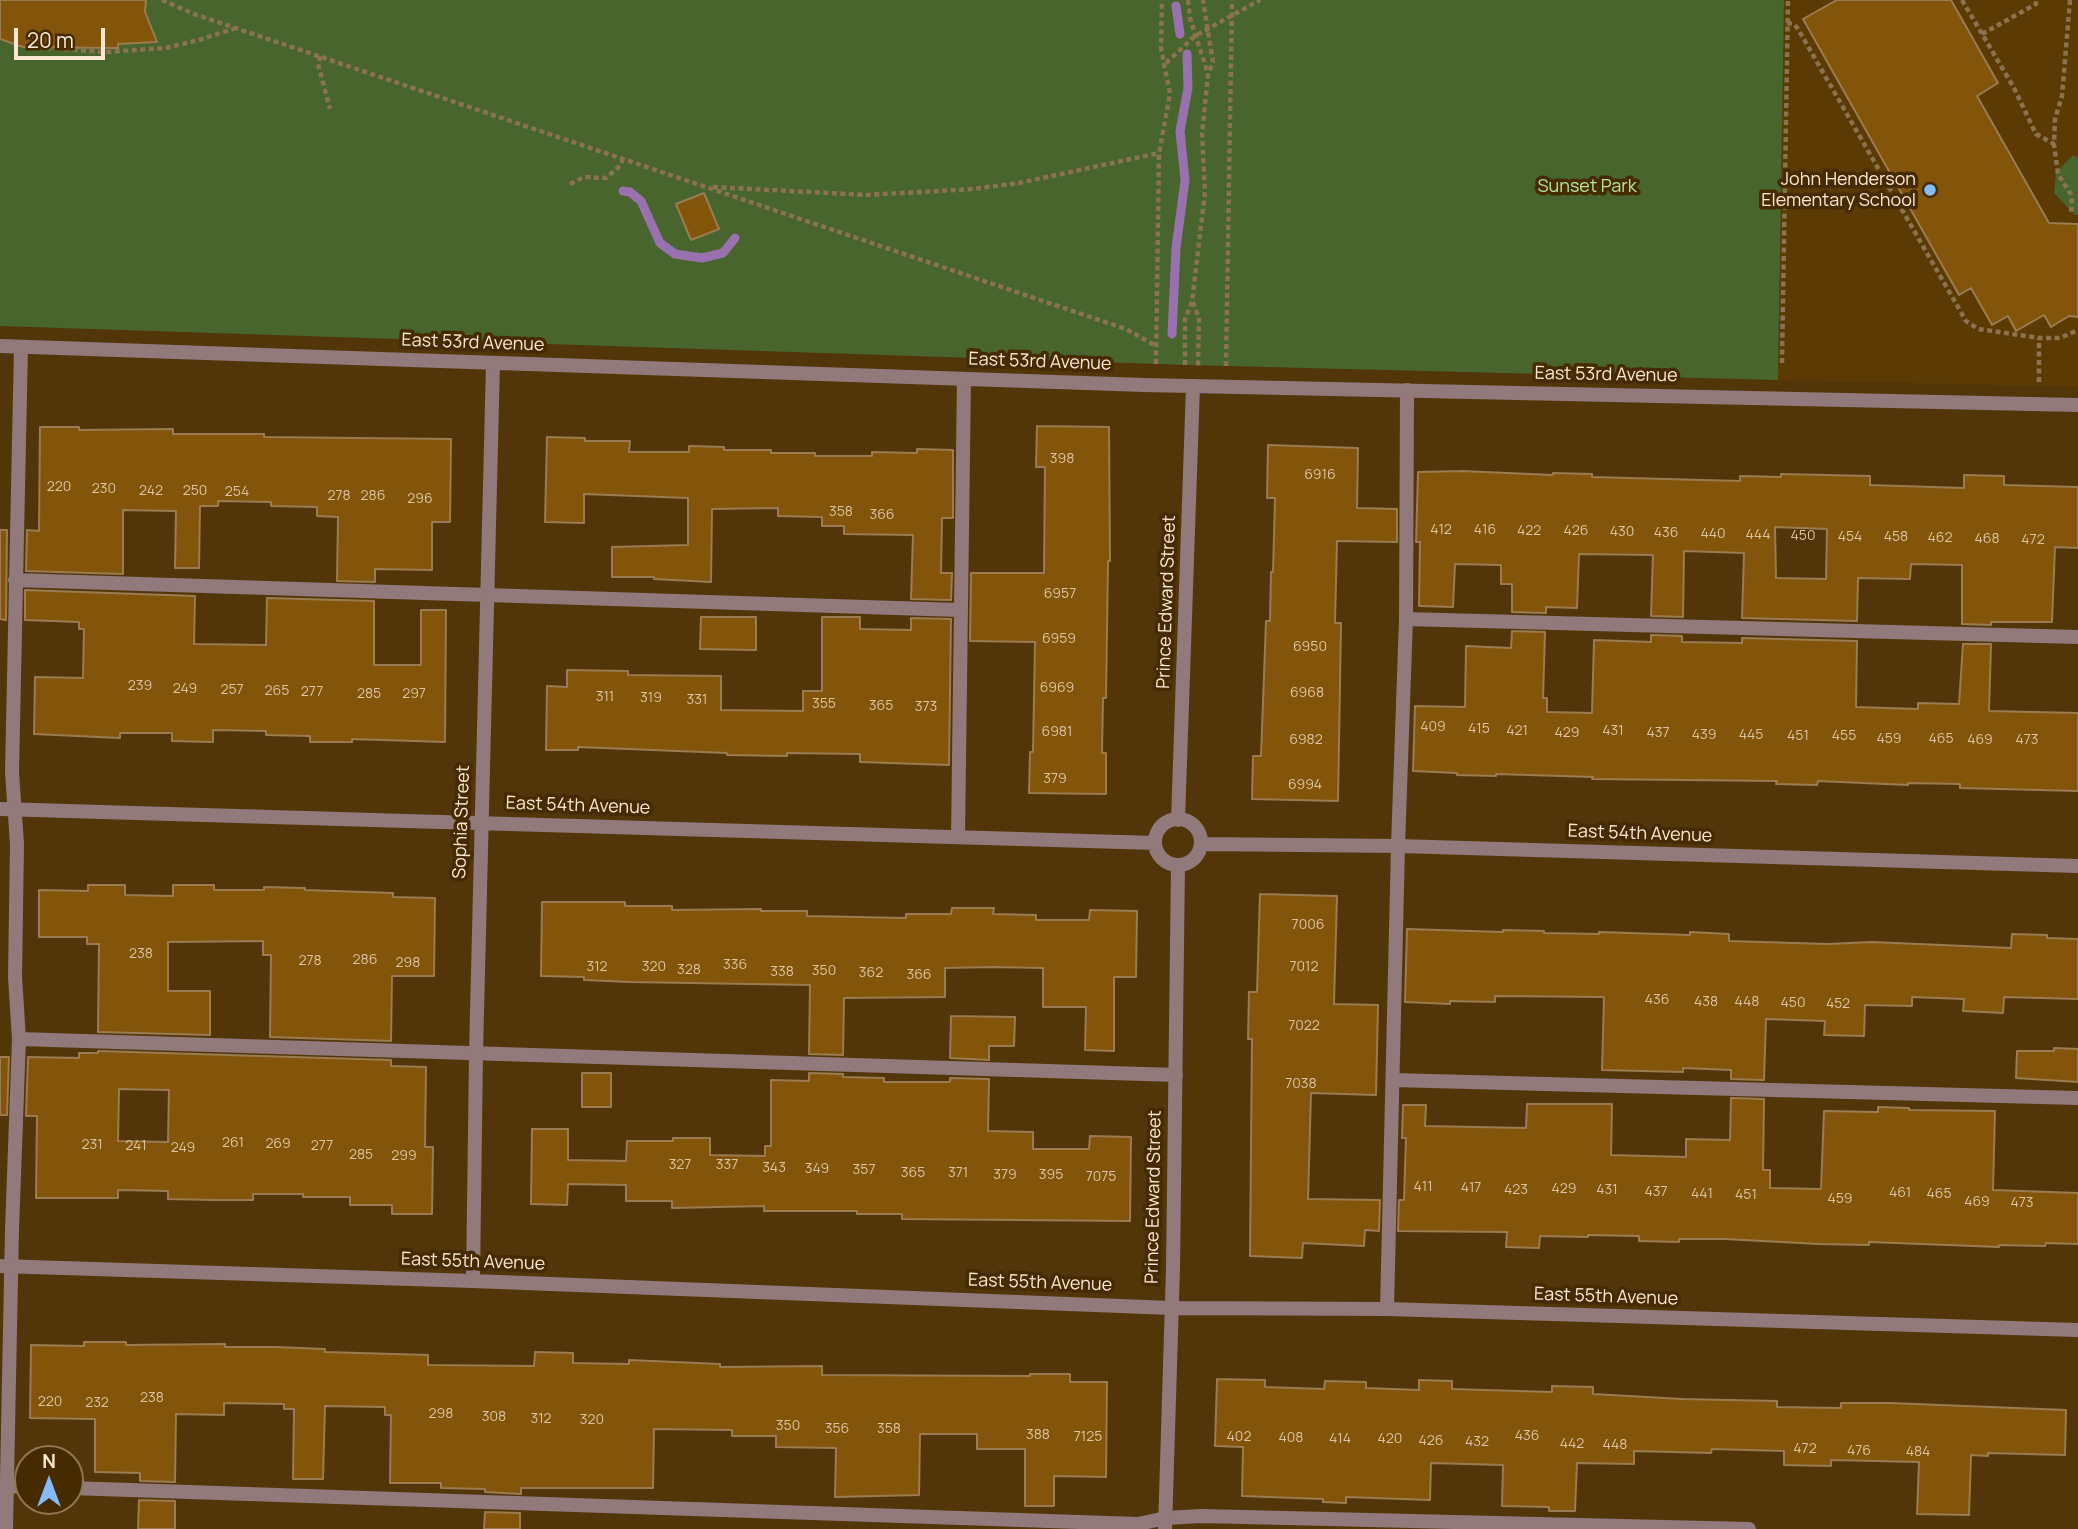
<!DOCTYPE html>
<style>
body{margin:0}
#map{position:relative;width:2078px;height:1529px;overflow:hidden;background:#52360a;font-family:Manrope,sans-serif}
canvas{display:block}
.north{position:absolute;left:14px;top:1445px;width:70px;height:70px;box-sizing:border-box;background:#472b00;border:2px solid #8f7754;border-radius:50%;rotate:0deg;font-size:19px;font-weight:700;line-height:28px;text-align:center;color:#fae8d3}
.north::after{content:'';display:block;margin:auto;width:24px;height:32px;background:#84bbfb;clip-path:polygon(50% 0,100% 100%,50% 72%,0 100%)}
.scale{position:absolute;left:14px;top:28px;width:91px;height:32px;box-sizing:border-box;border:4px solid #fae8d3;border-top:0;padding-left:9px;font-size:21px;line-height:24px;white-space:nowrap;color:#fae8d3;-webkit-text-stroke:5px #472b00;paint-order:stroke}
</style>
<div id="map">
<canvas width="2078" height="1529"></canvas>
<div class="north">N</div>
<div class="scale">20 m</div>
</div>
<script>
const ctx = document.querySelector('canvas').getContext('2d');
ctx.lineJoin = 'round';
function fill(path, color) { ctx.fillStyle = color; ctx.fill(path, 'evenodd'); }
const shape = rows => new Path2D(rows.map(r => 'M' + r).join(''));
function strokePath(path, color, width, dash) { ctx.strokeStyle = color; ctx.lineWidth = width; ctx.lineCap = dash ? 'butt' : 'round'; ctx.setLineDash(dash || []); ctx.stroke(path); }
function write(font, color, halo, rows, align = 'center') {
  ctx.font = font + ' Manrope,sans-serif'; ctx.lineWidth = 7; ctx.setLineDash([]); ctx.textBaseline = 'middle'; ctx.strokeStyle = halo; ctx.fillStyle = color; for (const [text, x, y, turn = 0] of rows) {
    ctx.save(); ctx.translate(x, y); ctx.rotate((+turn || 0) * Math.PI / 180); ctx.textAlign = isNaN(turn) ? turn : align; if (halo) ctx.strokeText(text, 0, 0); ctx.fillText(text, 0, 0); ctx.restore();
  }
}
const built = shape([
 [1784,0,2078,0,2078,387,1778,380]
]);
const green = shape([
 [0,0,1784,0,1778,380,1189,365,0,326],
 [2073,155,2078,158,2078,215,2075,215,2054,193,2056,173]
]);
const stream = shape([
 [1176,6,1180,34],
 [623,191,630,192,641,201,660,243,675,254,702,258,723,253,735,238],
 [1172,334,1176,248,1185,180,1180,131,1188,88,1187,54]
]);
const building = shape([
 [0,0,146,0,145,12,157,42,118,44,118,48,23,47,0,39,0,0],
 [1837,0,1951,0,1998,83,1977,96,2049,223,2078,224,2078,317,2069,316,2051,327,2044,315,2016,331,2008,316,1992,325,1971,288,1959,295,1803,19,1837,0],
 [704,193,719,229,691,240,676,204,704,193],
 [1037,426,1109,427,1110,561,1108,561,1106,698,1103,698,1102,753,1106,753,1106,794,1029,793,1030,752,1033,752,1035,642,970,641,971,573,1044,573,1045,467,1036,467,1037,426],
 [40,427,79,427,79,430,173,429,173,434,264,434,264,437,451,439,450,522,432,522,432,570,375,569,375,582,337,581,338,517,317,516,317,507,271,506,271,502,218,501,218,506,200,506,199,568,175,568,176,511,123,510,123,574,26,571,27,530,39,531,40,427],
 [547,437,585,438,585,441,630,441,629,452,689,452,689,446,724,447,724,450,771,450,771,453,815,453,815,456,872,456,872,452,917,453,917,449,953,450,953,518,942,518,941,573,952,573,951,600,911,599,913,535,844,534,844,526,822,526,822,517,778,516,778,508,712,509,711,582,654,579,654,577,612,577,612,547,688,545,688,498,584,494,584,523,545,522,547,437],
 [1268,445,1358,448,1357,508,1397,509,1397,542,1337,541,1335,623,1341,623,1338,801,1252,799,1253,756,1261,756,1266,621,1270,621,1271,572,1273,572,1275,498,1267,498,1268,445],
 [1461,471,1553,475,1553,473,1592,474,1592,477,1740,481,1740,476,1781,477,1781,474,1870,476,1870,485,1964,488,1964,475,2004,476,2004,485,2078,487,2078,548,2055,547,2052,622,1991,622,1991,625,1962,624,1962,565,1911,564,1910,579,1858,578,1857,621,1742,618,1744,553,1684,551,1683,617,1651,616,1653,555,1579,554,1577,608,1546,607,1546,613,1512,612,1512,584,1501,584,1501,565,1455,564,1453,607,1419,606,1420,542,1416,542,1418,472,1461,471],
 [1775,527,1827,529,1826,579,1776,578,1775,527],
 [0,530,7,530,6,620,0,619,0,530],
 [25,590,195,596,194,644,266,645,267,598,374,601,374,665,421,665,421,610,446,610,445,742,352,739,352,742,310,742,310,736,266,735,266,731,213,730,213,742,172,741,172,733,120,733,120,738,34,734,35,677,83,678,84,629,79,629,79,622,25,620,25,590],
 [701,617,756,617,756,650,700,649,701,617],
 [822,617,860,617,860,629,911,630,911,618,951,619,949,765,860,762,860,754,787,753,787,756,727,755,727,753,578,747,578,750,546,750,547,686,567,687,567,670,628,671,628,675,721,676,721,710,803,711,803,691,822,691,822,617],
 [1512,631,1545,632,1543,698,1547,698,1547,712,1592,713,1594,640,1651,642,1651,635,1682,636,1682,642,1742,643,1742,638,1857,641,1856,707,1918,709,1918,703,1959,704,1963,644,1991,644,1989,711,2078,713,2078,791,1960,788,1960,784,1908,783,1908,785,1818,781,1817,785,1776,784,1777,781,1592,779,1593,777,1496,774,1496,776,1457,775,1457,773,1413,771,1415,706,1465,707,1466,646,1511,648,1512,631],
 [88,885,125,885,125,895,173,896,173,885,214,885,214,890,264,890,264,887,305,888,305,890,393,893,393,897,435,898,434,976,392,976,391,1041,270,1037,271,955,263,955,263,941,168,942,168,991,210,991,210,1035,98,1032,99,944,87,944,87,937,39,937,39,890,88,891,88,885],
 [1260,894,1337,896,1334,1004,1378,1005,1376,1095,1311,1093,1308,1199,1380,1200,1379,1231,1365,1230,1364,1246,1303,1243,1302,1258,1250,1256,1252,1039,1248,1039,1249,992,1257,992,1260,894],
 [542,902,625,902,625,906,672,906,672,910,761,909,761,911,807,911,807,916,906,918,906,914,951,914,952,908,994,908,993,914,1036,915,1036,920,1089,920,1090,910,1137,911,1136,977,1114,977,1114,1051,1085,1050,1086,1007,1043,1007,1043,968,993,967,945,968,945,997,844,998,843,1055,809,1054,810,985,630,982,584,980,584,977,541,976,542,902],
 [1407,929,1503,932,1503,930,1544,931,1544,933,1599,934,1599,932,1690,935,1690,932,1729,934,1729,941,1827,944,1872,942,2011,948,2012,934,2047,935,2047,938,2078,939,2078,999,2004,997,2003,1013,1963,1011,1964,999,1912,997,1912,1006,1865,1005,1864,1036,1824,1035,1825,1021,1766,1019,1764,1080,1731,1079,1731,1070,1683,1068,1683,1072,1602,1070,1604,997,1495,996,1495,1002,1450,1001,1450,1004,1405,1002,1407,929],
 [951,1016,1015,1017,1014,1046,989,1046,989,1060,950,1058,951,1016],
 [2054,1048,2078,1049,2078,1082,2016,1078,2017,1051,2054,1051,2054,1048],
 [98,1051,391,1060,391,1066,426,1067,425,1147,433,1147,432,1214,392,1214,392,1205,350,1205,350,1197,303,1197,303,1194,253,1194,253,1200,214,1200,168,1199,168,1191,118,1190,118,1198,36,1198,37,1116,26,1116,28,1057,79,1058,79,1053,98,1053,98,1051],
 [119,1089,169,1090,168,1142,118,1141,119,1089],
 [0,1057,9,1057,7,1115,0,1115,0,1057],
 [582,1073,611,1073,611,1107,582,1107,582,1073],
 [809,1073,843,1074,843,1077,884,1078,884,1082,950,1082,950,1078,989,1079,988,1131,1033,1132,1033,1149,1089,1149,1090,1136,1131,1137,1130,1221,902,1219,902,1214,857,1214,857,1211,764,1211,764,1206,672,1208,672,1201,626,1201,626,1185,568,1184,567,1205,531,1204,532,1129,568,1129,568,1160,626,1161,627,1141,673,1141,673,1138,710,1138,710,1155,765,1156,765,1146,771,1146,771,1080,809,1081,809,1073],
 [1731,1098,1764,1099,1763,1170,1770,1170,1770,1188,1821,1189,1824,1111,1878,1112,1878,1107,1909,1108,1909,1110,1995,1111,1993,1190,2078,1193,2078,1244,2046,1243,2045,1246,1999,1245,1999,1247,1869,1242,1869,1245,1819,1244,1725,1239,1679,1239,1679,1242,1639,1241,1639,1236,1588,1235,1588,1237,1540,1236,1539,1248,1506,1247,1507,1232,1398,1231,1399,1200,1404,1200,1406,1138,1402,1138,1403,1105,1426,1105,1425,1126,1526,1128,1527,1104,1612,1104,1611,1155,1686,1157,1686,1139,1730,1140,1731,1098],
 [84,1342,126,1342,126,1345,225,1344,225,1347,276,1347,325,1349,325,1352,428,1355,428,1365,534,1366,535,1352,573,1353,573,1363,629,1364,629,1360,720,1364,720,1367,822,1366,822,1375,1030,1376,1030,1374,1070,1374,1070,1382,1107,1382,1106,1477,1054,1476,1054,1506,1025,1506,1025,1449,977,1449,977,1434,920,1434,919,1495,835,1497,836,1448,776,1447,776,1436,732,1436,732,1430,654,1429,653,1488,521,1488,521,1494,485,1492,485,1489,441,1488,441,1483,390,1483,391,1415,385,1415,385,1407,325,1406,323,1479,293,1479,294,1409,284,1409,284,1404,224,1403,224,1415,176,1414,175,1482,140,1481,140,1473,95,1472,95,1419,30,1418,31,1345,84,1346,84,1342],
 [1217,1379,1265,1380,1265,1387,1324,1389,1325,1381,1366,1382,1366,1388,1419,1390,1419,1380,1452,1381,1452,1389,1552,1392,1552,1386,1593,1387,1593,1394,1682,1399,1777,1401,1777,1407,1841,1408,1841,1403,1890,1403,2066,1410,2065,1455,1988,1453,1988,1456,1971,1455,1969,1515,1917,1514,1919,1462,1831,1460,1831,1466,1784,1465,1784,1451,1712,1449,1711,1453,1634,1451,1634,1464,1577,1463,1575,1511,1549,1511,1549,1507,1502,1506,1503,1465,1431,1463,1430,1500,1346,1497,1346,1503,1323,1502,1323,1499,1242,1496,1243,1447,1215,1446,1217,1379],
 [139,1500,175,1501,175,1529,138,1529,139,1500],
 [485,1512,520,1513,520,1529,484,1529,485,1512]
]);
const path = shape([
 [162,0,194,14,1126,329,1156,346],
 [1188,0,1190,18,1208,74],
 [1962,0,2014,88,2036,134,2054,144],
 [2070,0,2062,96,2055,119,2054,144,2058,174,2072,196,2071,214],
 [1787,23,1794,24,1798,29,1966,321,1978,329,2039,338,2060,338,2078,330],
 [1982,34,2036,4,2036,0],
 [47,48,106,52,165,48,199,40,236,28],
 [320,56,318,64,330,109],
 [1166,63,1195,36,1260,0],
 [570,184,584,177,606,178,621,165,623,158],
 [713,187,867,195,973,189,1019,183,1159,153],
 [1193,302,1199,318,1198,366],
 [1782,363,1788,0],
 [1156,364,1159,153,1170,94,1161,48,1162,0],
 [1185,365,1185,319,1192,302,1205,192,1202,134,1208,75,1213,62,1203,0],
 [1226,366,1232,0],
 [2039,382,2039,338]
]);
const lane = shape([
 [15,580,959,610],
 [1406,619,2078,637],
 [958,835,964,379],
 [19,1039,1176,1075],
 [1393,1080,2078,1098],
 [1387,1309,1398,846,1406,619,1407,390],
 [8,1486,28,1487],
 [70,1488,1138,1524,1166,1518,1201,1516,1749,1529],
 [6,1529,12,1229,19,1039,15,977,17,844,12,772,21,347]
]);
const street = shape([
 [0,346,1144,385,2078,405],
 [0,809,1155,843],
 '1155 842a23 23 0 1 1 46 0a23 23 0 1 1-46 0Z',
 [1178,820,1193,386],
 [1201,844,1398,846,2078,866],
 [0,1266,473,1281,1172,1308,1387,1309,2078,1330],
 [473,1281,476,1053,493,363],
 [1165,1529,1173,1268,1178,865]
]);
const markers = [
 [1930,190,7,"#84bbfb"]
];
const numberNames = [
 ["398",1062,459],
 ["6916",1320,475],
 ["220",59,487],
 ["230",104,489],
 ["242",151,491],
 ["250",195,491],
 ["254",237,492],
 ["278",339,496],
 ["286",373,496],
 ["296",420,499],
 ["358",841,512],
 ["366",882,515],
 ["412",1441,530],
 ["416",1485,530],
 ["422",1529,531],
 ["426",1576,531],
 ["430",1622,532],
 ["436",1666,533],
 ["440",1713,534],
 ["444",1758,535],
 ["450",1803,536],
 ["454",1850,537],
 ["458",1896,537],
 ["462",1940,538],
 ["468",1987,539],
 ["472",2033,540],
 ["6957",1060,594],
 ["6959",1059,639],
 ["6950",1310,647],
 ["239",140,686],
 ["6969",1057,688],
 ["249",185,689],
 ["257",232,690],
 ["265",277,691],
 ["277",312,692],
 ["6968",1307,693],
 ["285",369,694],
 ["297",414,694],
 ["311",605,697],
 ["319",651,698],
 ["331",697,700],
 ["355",824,704],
 ["365",881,706],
 ["373",926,707],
 ["409",1433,727],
 ["415",1479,729],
 ["421",1517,731],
 ["431",1613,731],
 ["6981",1057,732],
 ["429",1567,733],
 ["437",1658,733],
 ["439",1704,735],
 ["445",1751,735],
 ["451",1798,736],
 ["455",1844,736],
 ["459",1889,739],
 ["465",1941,739],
 ["6982",1306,740],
 ["469",1980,740],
 ["473",2027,740],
 ["379",1055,779],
 ["6994",1305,785],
 ["7006",1308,925],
 ["238",141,954],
 ["286",365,960],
 ["278",310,961],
 ["298",408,963],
 ["336",735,965],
 ["312",597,967],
 ["320",654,967],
 ["7012",1304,967],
 ["328",689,970],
 ["350",824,971],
 ["338",782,972],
 ["362",871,973],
 ["366",919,975],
 ["436",1657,1000],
 ["438",1706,1002],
 ["448",1747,1002],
 ["450",1793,1003],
 ["452",1838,1004],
 ["7022",1304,1026],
 ["7038",1301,1084],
 ["261",233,1143],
 ["269",278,1144],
 ["231",92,1145],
 ["241",136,1146],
 ["277",322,1146],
 ["249",183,1148],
 ["285",361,1155],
 ["299",404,1156],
 ["327",680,1165],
 ["337",727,1165],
 ["343",774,1168],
 ["349",817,1169],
 ["357",864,1170],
 ["365",913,1173],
 ["371",958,1173],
 ["379",1005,1175],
 ["395",1051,1175],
 ["7075",1101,1177],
 ["411",1423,1187],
 ["417",1471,1188],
 ["429",1564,1189],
 ["423",1516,1190],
 ["431",1607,1190],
 ["437",1656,1192],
 ["461",1900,1193],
 ["441",1702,1194],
 ["465",1939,1194],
 ["451",1746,1195],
 ["459",1840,1199],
 ["469",1977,1202],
 ["473",2022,1203],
 ["238",152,1398],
 ["220",50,1402],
 ["232",97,1403],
 ["298",441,1414],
 ["308",494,1417],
 ["312",541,1419],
 ["320",592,1420],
 ["350",788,1426],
 ["356",837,1429],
 ["358",889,1429],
 ["388",1038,1435],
 ["436",1527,1436],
 ["7125",1088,1437],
 ["402",1239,1437],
 ["408",1291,1438],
 ["414",1340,1439],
 ["420",1390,1439],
 ["426",1431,1441],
 ["432",1477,1442],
 ["442",1572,1444],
 ["448",1615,1445],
 ["472",1805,1449],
 ["476",1859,1451],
 ["484",1918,1452]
];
const poiNames = [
 ["John Henderson",1916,180],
 ["Elementary School",1916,201]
];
const parkNames = [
 ["Sunset Park",1587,187]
];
const streetNames = [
 ["East 53rd Avenue",473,343,2],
 ["East 53rd Avenue",1040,362,2],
 ["East 53rd Avenue",1606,375,1],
 ["Prince Edward Street",1167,602,-88],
 ["East 54th Avenue",578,806,2],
 ["Sophia Street",462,822,-88],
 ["East 54th Avenue",1640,834,2],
 ["Prince Edward Street",1154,1197,-89],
 ["East 55th Avenue",473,1262,2],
 ["East 55th Avenue",1040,1283,2],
 ["East 55th Avenue",1606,1297,2]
];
fill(built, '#5c3a03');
fill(green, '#47652d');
strokePath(stream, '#9871ae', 9);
fill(building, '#82550a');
strokePath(building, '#9b7b52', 2);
strokePath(path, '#8b734f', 4.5, [5, 3.5]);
strokePath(lane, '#92797b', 14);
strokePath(street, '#92797b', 14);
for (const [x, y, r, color] of markers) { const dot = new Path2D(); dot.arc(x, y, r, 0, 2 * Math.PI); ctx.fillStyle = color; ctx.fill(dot); strokePath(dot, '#472b00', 2.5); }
write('14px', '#dcc3a1', null, numberNames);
write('18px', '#fae8d3', '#472b00', poiNames, 'right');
write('18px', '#b4e78d', '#472b00', parkNames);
write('18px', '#fae8d3', '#472b00', streetNames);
</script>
